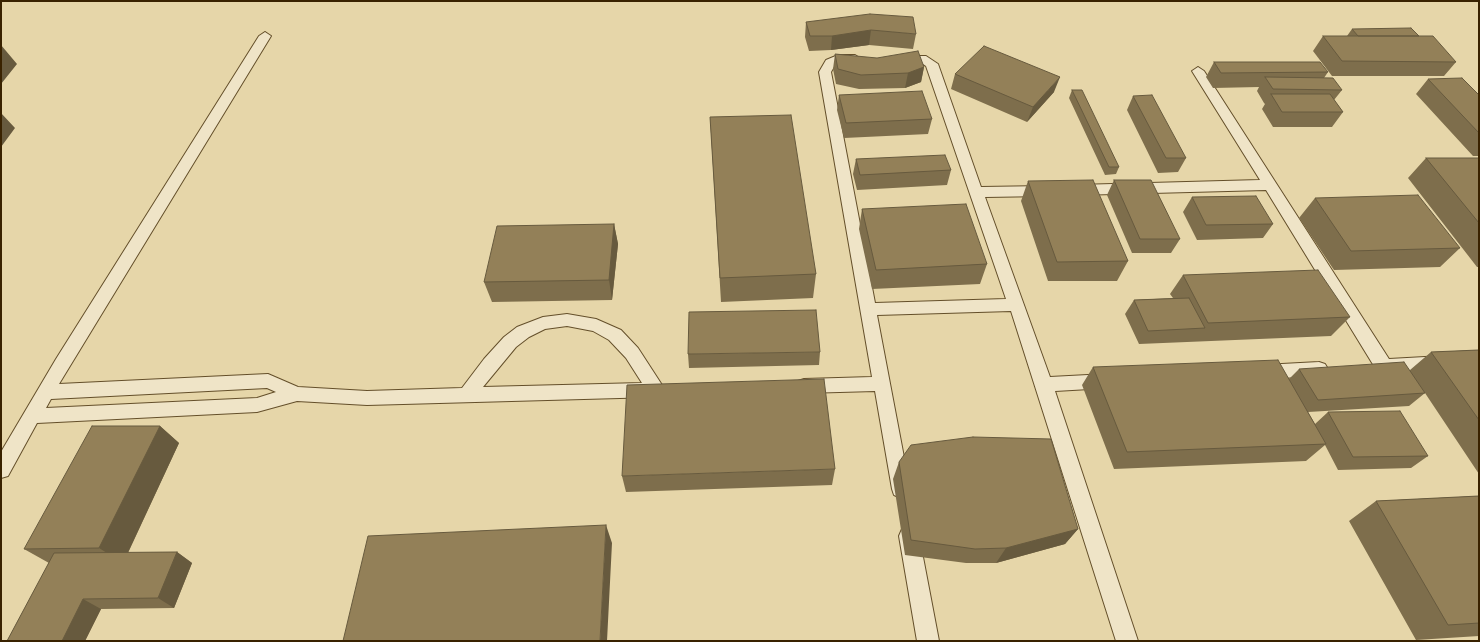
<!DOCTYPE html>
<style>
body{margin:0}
#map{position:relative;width:1480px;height:642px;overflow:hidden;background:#e6d6a9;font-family:"Gentium Book Plus",serif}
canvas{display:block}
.frame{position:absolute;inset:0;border:2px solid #392200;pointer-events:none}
</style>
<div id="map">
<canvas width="1480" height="642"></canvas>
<div class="frame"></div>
</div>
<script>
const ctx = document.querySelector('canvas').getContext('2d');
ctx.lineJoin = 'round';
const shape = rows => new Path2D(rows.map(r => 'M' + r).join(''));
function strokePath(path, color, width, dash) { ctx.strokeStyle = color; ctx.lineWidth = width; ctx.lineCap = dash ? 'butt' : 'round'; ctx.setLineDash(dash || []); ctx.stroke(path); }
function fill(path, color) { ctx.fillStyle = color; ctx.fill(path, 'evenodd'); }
const lane = shape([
 [265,32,271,36,59,384,268,374,298,387,367,391,462,388,484,359,504,337,517,327,543,317,567,314,596,319,621,330,638,348,662,385,665,390,662,395,656,397,367,405,297,401,257,412,37,423,8,476,1,478,1,452,56,359,259,36,265,32],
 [567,326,593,331,609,340,626,358,642,383,483,387,516,347,529,337,545,329,567,326],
 [267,388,276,392,257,398,46,408,51,399,267,388],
 [838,55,855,55,861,59,855,63,840,63,835,65,831,72,875,303,1006,299,926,66,923,64,896,62,894,59,896,56,926,56,938,64,981,187,1046,186,1051,188,1053,191,1051,194,1046,196,985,197,1050,377,1107,374,1113,376,1116,381,1113,386,1107,388,1055,391,1138,641,1116,641,1011,311,877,315,910,489,908,495,901,498,894,495,892,489,875,391,804,393,798,391,795,386,798,381,804,379,872,377,819,72,826,60,838,55],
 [1198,67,1204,71,1389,359,1479,354,1479,368,1384,373,1377,371,1266,190,1076,195,1071,193,1069,190,1071,187,1076,185,1260,180,1192,71,1198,67],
 [1319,362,1325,364,1328,369,1325,374,1319,376,1263,379,1257,377,1254,372,1257,367,1263,365,1319,362],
 [909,527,916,529,919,536,939,641,917,641,899,536,902,529,909,527]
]);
const wall = shape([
 [806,22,916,34,913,49,869,45,831,50,809,51,805,37],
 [1352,29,1419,36,1456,62,1444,76,1332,76,1313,51,1323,36,1347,36],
 [835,54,924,67,921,82,905,88,859,89,836,84,833,69],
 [1214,62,1328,72,1324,78,1342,90,1334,100,1343,112,1332,127,1273,127,1262,109,1265,104,1264,103,1257,91,1259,87,1213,88,1206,77],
 [955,74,1054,92,1027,122,951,89],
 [1428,79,1479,95,1479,156,1473,156,1416,94],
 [1072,90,1119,167,1116,174,1105,175,1069,98],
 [839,95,932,119,928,134,844,138,837,110],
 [1133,96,1186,158,1178,172,1158,173,1127,110],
 [710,117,816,274,813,298,721,302],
 [1426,158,1479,158,1479,267,1477,267,1408,178],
 [856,159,951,170,947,185,857,190,853,174],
 [1114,180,1180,239,1171,253,1132,253,1107,195],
 [1028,181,1128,261,1117,281,1048,281,1021,201],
 [1192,197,1273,224,1263,238,1197,240,1183,212],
 [1315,198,1460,248,1440,267,1334,270,1299,218],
 [862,209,987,264,980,284,872,289,859,229],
 [614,224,618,244,612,300,492,302,484,282],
 [1183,275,1350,317,1331,336,1139,344,1125,314,1134,300,1173,298,1170,294],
 [1479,350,1479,474,1425,393,1409,406,1308,412,1315,424,1328,412,1428,456,1411,468,1338,470,1325,445,1306,461,1114,469,1082,385,1093,367,1289,379,1299,369,1410,370,1431,352],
 [820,352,819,365,689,368,688,354],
 [160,426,179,443,128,553,177,552,192,563,174,608,101,609,85,641,7,641,49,563,24,549],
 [899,462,1078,529,1065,544,996,563,966,563,905,555,893,479],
 [835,469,832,485,626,492,622,476],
 [1479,496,1479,636,1416,640,1349,521,1376,501]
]);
const shadedWall = shape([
 [871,30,869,45,831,50,832,36],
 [1,45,17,64,1,84],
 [924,67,921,82,905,88,908,73],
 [1060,77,1054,92,1027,122,1033,107],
 [1,113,15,128,1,147],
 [614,224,618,244,612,300,609,280],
 [160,426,179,443,123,563,99,548],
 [606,525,612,543,607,641,600,641],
 [1078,529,1065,544,996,563,1006,548],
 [177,552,192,563,174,608,158,598],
 [83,599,101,609,85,641,62,641]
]);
const building = shape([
 [870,14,913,17,916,34,871,30,832,36,810,36,806,22,870,14],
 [1411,28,1419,36,1358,36,1352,29,1411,28],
 [1323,36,1433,36,1456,62,1342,61,1323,36],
 [984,46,1060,77,1033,107,955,74,984,46],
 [918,51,924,67,908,73,861,75,838,69,835,54,877,58,918,51],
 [1214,62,1320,62,1328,72,1221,73,1214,62],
 [1265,77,1333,78,1342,90,1273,89,1265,77],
 [1462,78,1479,95,1479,133,1428,79,1462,78],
 [1072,90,1082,90,1119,167,1109,167,1072,90],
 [922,91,932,119,846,123,839,95,922,91],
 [1271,94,1330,94,1343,112,1282,112,1271,94],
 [1152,95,1186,158,1166,158,1133,96,1152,95],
 [791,115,816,274,720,278,710,117,791,115],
 [945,155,951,170,860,175,856,159,945,155],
 [1426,158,1479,158,1479,223,1426,158],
 [1093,180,1128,261,1057,262,1028,181,1093,180],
 [1114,180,1151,180,1180,239,1140,239,1114,180],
 [1418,195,1460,248,1351,251,1315,198,1418,195],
 [1256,196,1273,224,1206,225,1192,197,1256,196],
 [966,204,987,264,876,270,862,209,966,204],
 [614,224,609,280,484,282,497,226,614,224],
 [1318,270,1350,317,1208,323,1183,275,1318,270],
 [1189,298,1205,328,1148,331,1134,300,1189,298],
 [816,310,820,352,688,354,689,312,816,310],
 [1479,350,1479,420,1431,352,1479,350],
 [1278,360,1326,444,1127,452,1093,367,1278,360],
 [1404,362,1425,393,1318,400,1299,369,1404,362],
 [824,379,835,469,622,476,627,385,824,379],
 [1400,411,1428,456,1353,457,1328,412,1400,411],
 [92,426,160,426,99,548,24,549,92,426],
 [973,437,1051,439,1078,529,1006,548,975,549,911,540,899,462,911,445,973,437],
 [1479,496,1479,623,1448,625,1376,501,1479,496],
 [606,525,600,641,343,641,368,536,606,525],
 [177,552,158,598,83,599,62,641,7,641,54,553,177,552]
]);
strokePath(lane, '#644f2a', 2);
fill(lane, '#efe4c7');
fill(wall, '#7e6e4c');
fill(shadedWall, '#675a3e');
fill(building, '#938058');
strokePath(building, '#675a3e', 1);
</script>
